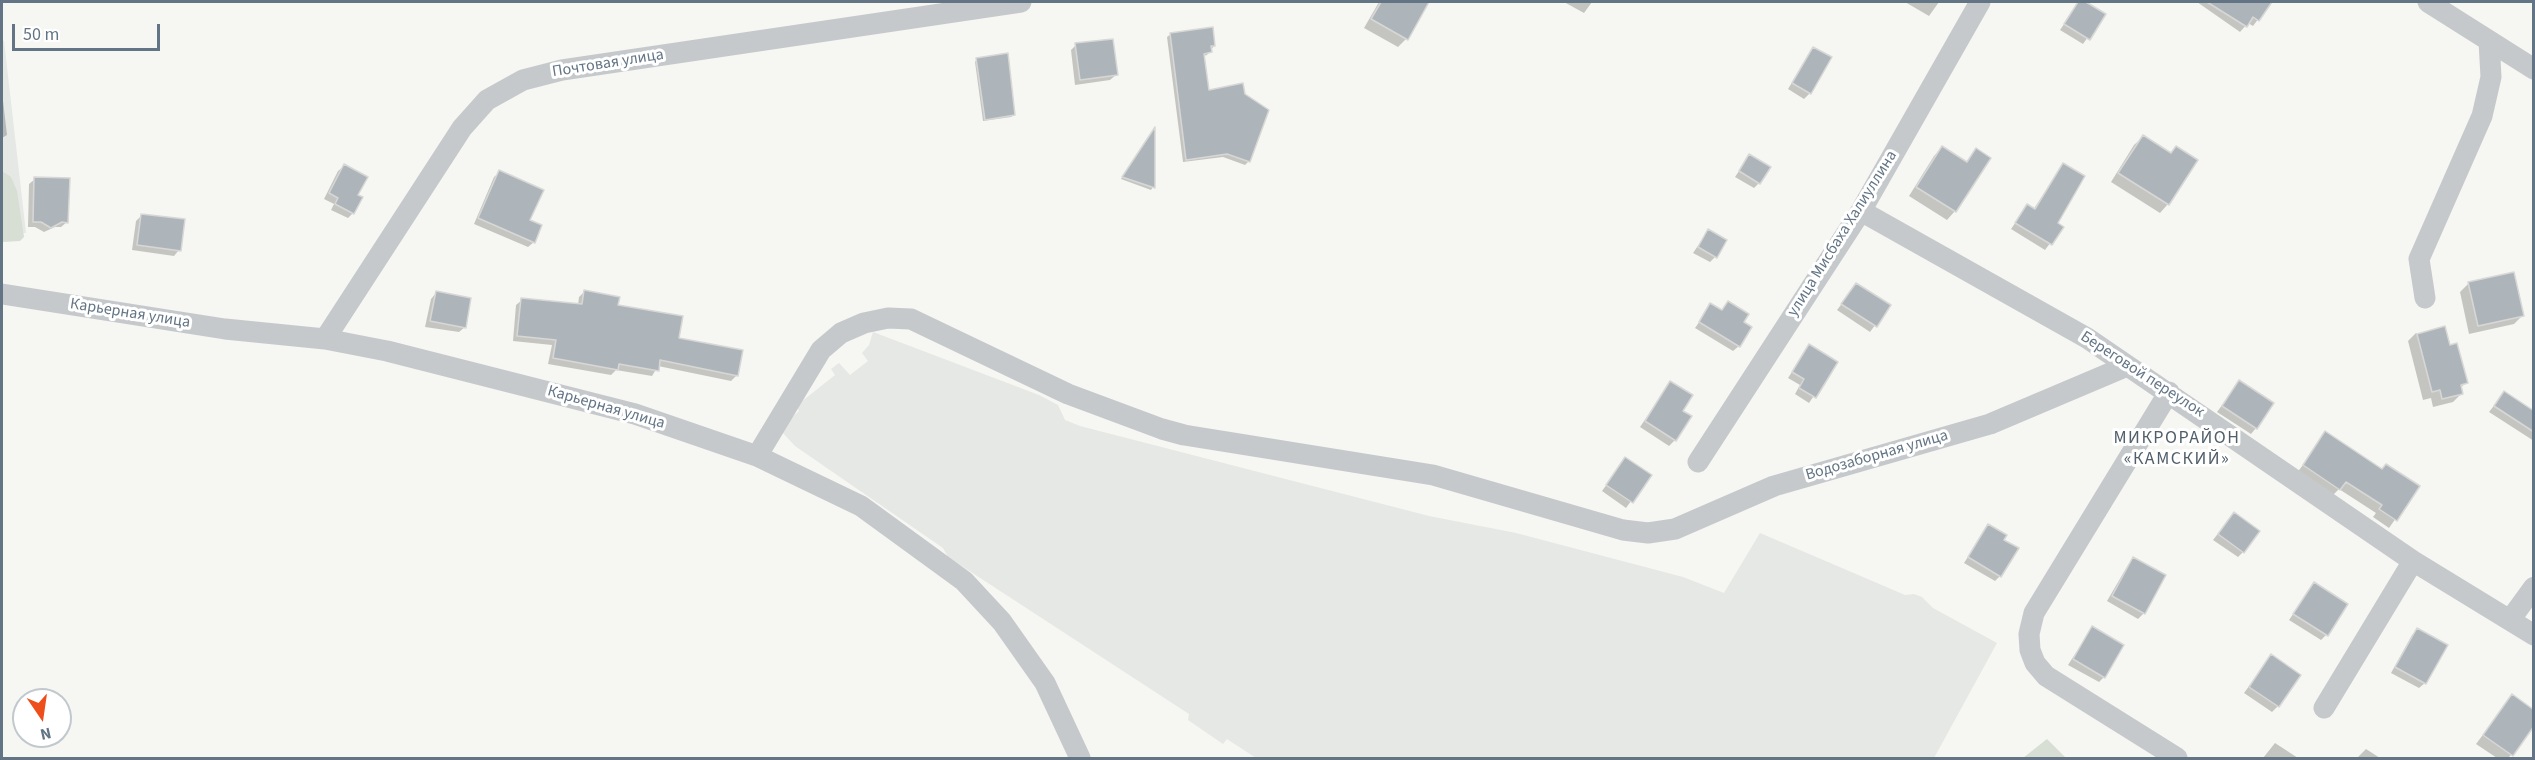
<!DOCTYPE html>
<meta charset="utf-8">
<style>
body{margin:0}
#map{position:relative;width:2535px;height:760px;overflow:hidden;background:#f6f6f2;font-family:"Source Sans 3",sans-serif}
canvas{display:block}
.frame{position:absolute;inset:0;border:3px solid #637585;pointer-events:none}
.north{position:absolute;left:12px;top:688px;width:60px;height:60px;box-sizing:border-box;background:#fff;border:2px solid #c1c8ce;border-radius:50%;rotate:167deg;font-size:16px;font-weight:700;line-height:24px;text-align:center;color:#637585}
.north::after{content:'';display:block;margin:auto;width:21px;height:27px;background:#ee4f1a;clip-path:polygon(50% 0,100% 100%,50% 72%,0 100%)}
.scale{position:absolute;left:12px;top:24px;width:148px;height:27px;box-sizing:border-box;border:3px solid #637585;border-top:0;padding-left:8px;font-size:18px;line-height:21px;white-space:nowrap;color:#637585;-webkit-text-stroke:4px #fff;paint-order:stroke}
</style>
<div id="map">
<canvas width="2535" height="760"></canvas>
<div class="frame"></div>
<div class="north">N</div>
<div class="scale">50 m</div>
</div>
<script>
const ctx = document.querySelector('canvas').getContext('2d');
ctx.lineJoin = 'round';
function fill(path, color) { ctx.fillStyle = color; ctx.fill(path, 'evenodd'); }
const shape = rows => new Path2D(rows.map(r => 'M' + r).join(''));
function strokePath(path, color, width, dash) { ctx.strokeStyle = color; ctx.lineWidth = width; ctx.lineCap = dash ? 'butt' : 'round'; ctx.setLineDash(dash || []); ctx.stroke(path); }
function write(font, color, halo, rows, align = 'center') {
  ctx.font = font + ' "Source Sans 3",sans-serif'; ctx.lineWidth = 6; ctx.setLineDash([]); ctx.textBaseline = 'middle'; ctx.strokeStyle = halo; ctx.fillStyle = color; for (const [text, x, y, turn = 0] of rows) {
    ctx.save(); ctx.translate(x, y); ctx.rotate((+turn || 0) * Math.PI / 180); ctx.textAlign = isNaN(turn) ? turn : align; if (halo) ctx.strokeText(text, 0, 0); ctx.fillText(text, 0, 0); ctx.restore();
  }
}
const built = shape([
 [2,40,4,41,26,233,2,233],
 [873,332,1039,395,1058,405,1065,420,1080,426,1429,516,1516,533,1683,577,1724,593,1760,533,1905,595,1914,594,1922,597,1933,608,1997,643,1934,758,1256,758,1227,739,1223,744,1188,720,1189,714,948,557,943,548,795,446,782,432,792,417,799,411,796,406,835,375,831,369,839,363,850,375,868,361,862,353,869,345]
]);
const green = shape([
 [2,171,11,177,17,191,24,237,20,241,2,242],
 [2047,739,2066,758,2023,758]
]);
const shadow = shape([
 [1379,2,1427,2,1406,39,1398,47,1364,28],
 [1564,2,1592,2,1584,13],
 [1905,2,1939,2,1929,16],
 [2079,2,2083,2,2104,14,2083,44,2060,30],
 [2197,2,2271,2,2253,26,2248,23,2240,32],
 [1171,34,1214,46,1207,55,1203,56,1208,92,1244,95,1267,110,1248,162,1245,165,1223,157,1183,162,1167,37],
 [1076,45,1116,75,1110,80,1075,85,1071,50],
 [1813,48,1810,93,1804,99,1788,89],
 [977,59,1014,115,1011,117,983,121,975,62],
 [2,92,7,135,2,138],
 [1153,131,1153,187,1151,190,1121,179],
 [2143,137,2170,154,2176,148,2196,160,2168,204,2160,213,2111,182,2134,145],
 [1942,148,1965,163,1976,150,1955,211,1947,220,1909,196,1934,156],
 [1749,156,1759,183,1754,188,1735,177],
 [2063,165,2056,224,2062,227,2045,250,2011,229,2027,206,2033,210],
 [344,166,356,196,353,213,348,218,331,210,334,204,324,199,338,171],
 [500,172,528,221,534,242,528,247,474,224,494,177],
 [35,179,67,222,61,227,55,227,44,232,35,227,28,227,29,184],
 [142,215,179,250,174,256,132,250,136,221],
 [1708,231,1715,257,1710,262,1693,253],
 [2469,283,2523,315,2514,324,2469,334,2460,292],
 [1856,285,1889,306,1870,332,1837,310],
 [585,291,677,339,737,375,731,381,658,366,652,376,616,370,611,375,548,364,552,345,513,341,516,305,522,300,578,305,579,297],
 [436,293,465,327,459,332,425,327,431,299],
 [1728,303,1742,323,1739,346,1733,351,1695,328,1711,305,1721,311],
 [2416,333,2461,364,2466,383,2460,388,2462,393,2453,402,2433,407,2431,398,2423,400,2408,341],
 [1809,346,1836,363,1809,403,1795,394,1800,385,1788,378],
 [2239,382,2256,428,2251,434,2217,412],
 [1670,383,1681,411,1675,440,1669,446,1640,427],
 [2504,393,2534,413,2534,441,2489,412],
 [2326,433,2382,470,2418,487,2389,528,2373,517,2376,513,2339,489,2332,496,2297,473],
 [1625,459,1650,475,1626,508,1602,491],
 [2234,513,2243,552,2238,557,2213,540],
 [1988,526,2002,540,2000,576,1995,581,1964,563],
 [2133,559,2144,613,2138,619,2107,601,2128,565],
 [2314,584,2326,635,2321,640,2289,620],
 [2092,628,2104,677,2099,682,2068,665],
 [2417,630,2425,683,2419,688,2391,673,2412,635],
 [2271,656,2278,706,2272,712,2244,693],
 [2512,696,2511,755,2508,758,2497,758,2476,744],
 [2275,743,2298,758,2263,758],
 [2366,749,2380,758,2357,758]
]);
const building = shape([
 [1381,2,1429,2,1408,40,1371,19,1381,2],
 [2078,2,2086,2,2106,14,2090,40,2064,24,2078,2],
 [2207,2,2272,2,2259,21,2253,17,2247,27,2207,2],
 [1213,27,1215,46,1211,46,1212,52,1204,54,1209,90,1243,83,1245,94,1269,110,1250,162,1227,154,1186,160,1170,33,1213,27],
 [1113,39,1118,75,1080,80,1075,43,1113,39],
 [1813,47,1832,57,1811,94,1792,83,1813,47],
 [1008,53,1015,115,985,120,976,58,1008,53],
 [1155,127,1155,188,1122,177,1155,127],
 [2143,135,2171,153,2176,146,2198,160,2169,205,2118,173,2143,135],
 [1942,146,1967,162,1976,148,1991,158,1956,212,1916,187,1942,146],
 [1749,154,1771,167,1760,184,1739,171,1749,154],
 [2063,163,2085,176,2058,223,2064,227,2052,245,2015,223,2027,204,2035,209,2063,163],
 [344,164,368,177,358,195,363,197,354,214,335,204,338,198,329,193,344,164],
 [499,170,544,190,530,220,542,225,535,243,478,218,499,170],
 [34,177,70,178,68,223,62,222,51,228,41,222,33,222,34,177],
 [141,214,185,219,181,251,137,245,141,214],
 [1708,229,1727,240,1717,258,1698,247,1708,229],
 [2514,272,2524,316,2478,326,2468,282,2514,272],
 [1856,283,1891,305,1877,327,1841,304,1856,283],
 [584,290,620,297,618,305,683,316,679,338,743,350,738,376,660,360,659,371,619,364,618,370,553,358,556,340,517,336,521,298,582,304,584,290],
 [436,291,471,298,466,328,430,321,436,291],
 [1728,301,1749,314,1744,322,1752,327,1740,347,1699,322,1710,303,1722,310,1728,301],
 [2445,326,2450,345,2457,343,2468,383,2461,385,2463,394,2442,399,2440,390,2432,392,2417,334,2445,326],
 [1809,344,1838,362,1816,398,1799,388,1804,379,1792,372,1809,344],
 [2239,380,2274,403,2257,429,2222,406,2239,380],
 [1670,381,1693,395,1683,411,1692,416,1676,441,1645,421,1670,381],
 [2504,391,2534,411,2534,432,2494,406,2504,391],
 [2325,431,2382,469,2386,464,2420,486,2397,521,2379,509,2382,505,2346,482,2340,490,2303,465,2325,431],
 [1625,457,1652,475,1633,503,1606,485,1625,457],
 [2234,512,2260,531,2244,553,2218,534,2234,512],
 [1988,524,2007,535,2004,540,2019,548,2001,577,1968,557,1988,524],
 [2133,557,2166,575,2145,614,2112,596,2133,557],
 [2314,582,2348,604,2328,636,2293,614,2314,582],
 [2092,626,2124,645,2105,678,2073,659,2092,626],
 [2417,628,2448,645,2426,684,2395,667,2417,628],
 [2271,654,2301,675,2279,707,2249,687,2271,654],
 [2512,694,2534,710,2534,726,2513,756,2483,735,2512,694]
]);
const minor = shape([
 [2428,2,2534,69],
 [1861,211,2087,338,2413,561,2534,635],
 [2,294,225,329,325,339,387,351,635,414,757,456,861,506,964,581,1002,622,1045,683,1080,758],
 [2425,298,2419,259,2482,116,2491,77,2489,41],
 [325,339,462,128,487,100,523,80,562,70,1021,2],
 [2169,392,2034,613,2029,634,2030,650,2035,663,2046,676,2177,758],
 [757,456,821,350,841,333,864,323,888,318,911,319,1068,394,1162,429,1184,435,1433,475,1623,530,1648,533,1675,529,1774,486,1990,424,2127,366],
 [1698,462,1861,211,1980,2],
 [2510,620,2534,587],
 [2324,708,2413,561]
]);
const streetNames = [
 ["Почтовая улица",608,64,-9],
 ["улица Мисбаха Халиуллина",1843,234,-58],
 ["Карьерная улица",130,314,9],
 ["Береговой переулок",2142,375,33],
 ["Карьерная улица",606,408,16],
 ["Водозаборная улица",1877,456,-16]
];
const neighbourhoodNames = [
 ["МИКРОРАЙОН",2177,439],
 ["«КАМСКИЙ»",2177,460]
];
fill(built, '#e6e8e5');
fill(green, '#d7ded3');
fill(shadow, '#0003');
fill(building, '#adb5bb');
strokePath(building, '#d7d7d5', 1.5);
strokePath(minor, '#c5c9cc', 21);
write('16px', '#637585', '#fff', streetNames);
ctx.letterSpacing = '1.5px';
write('18px', '#515f6a', '#fff', neighbourhoodNames);
ctx.letterSpacing = '0px';
</script>
